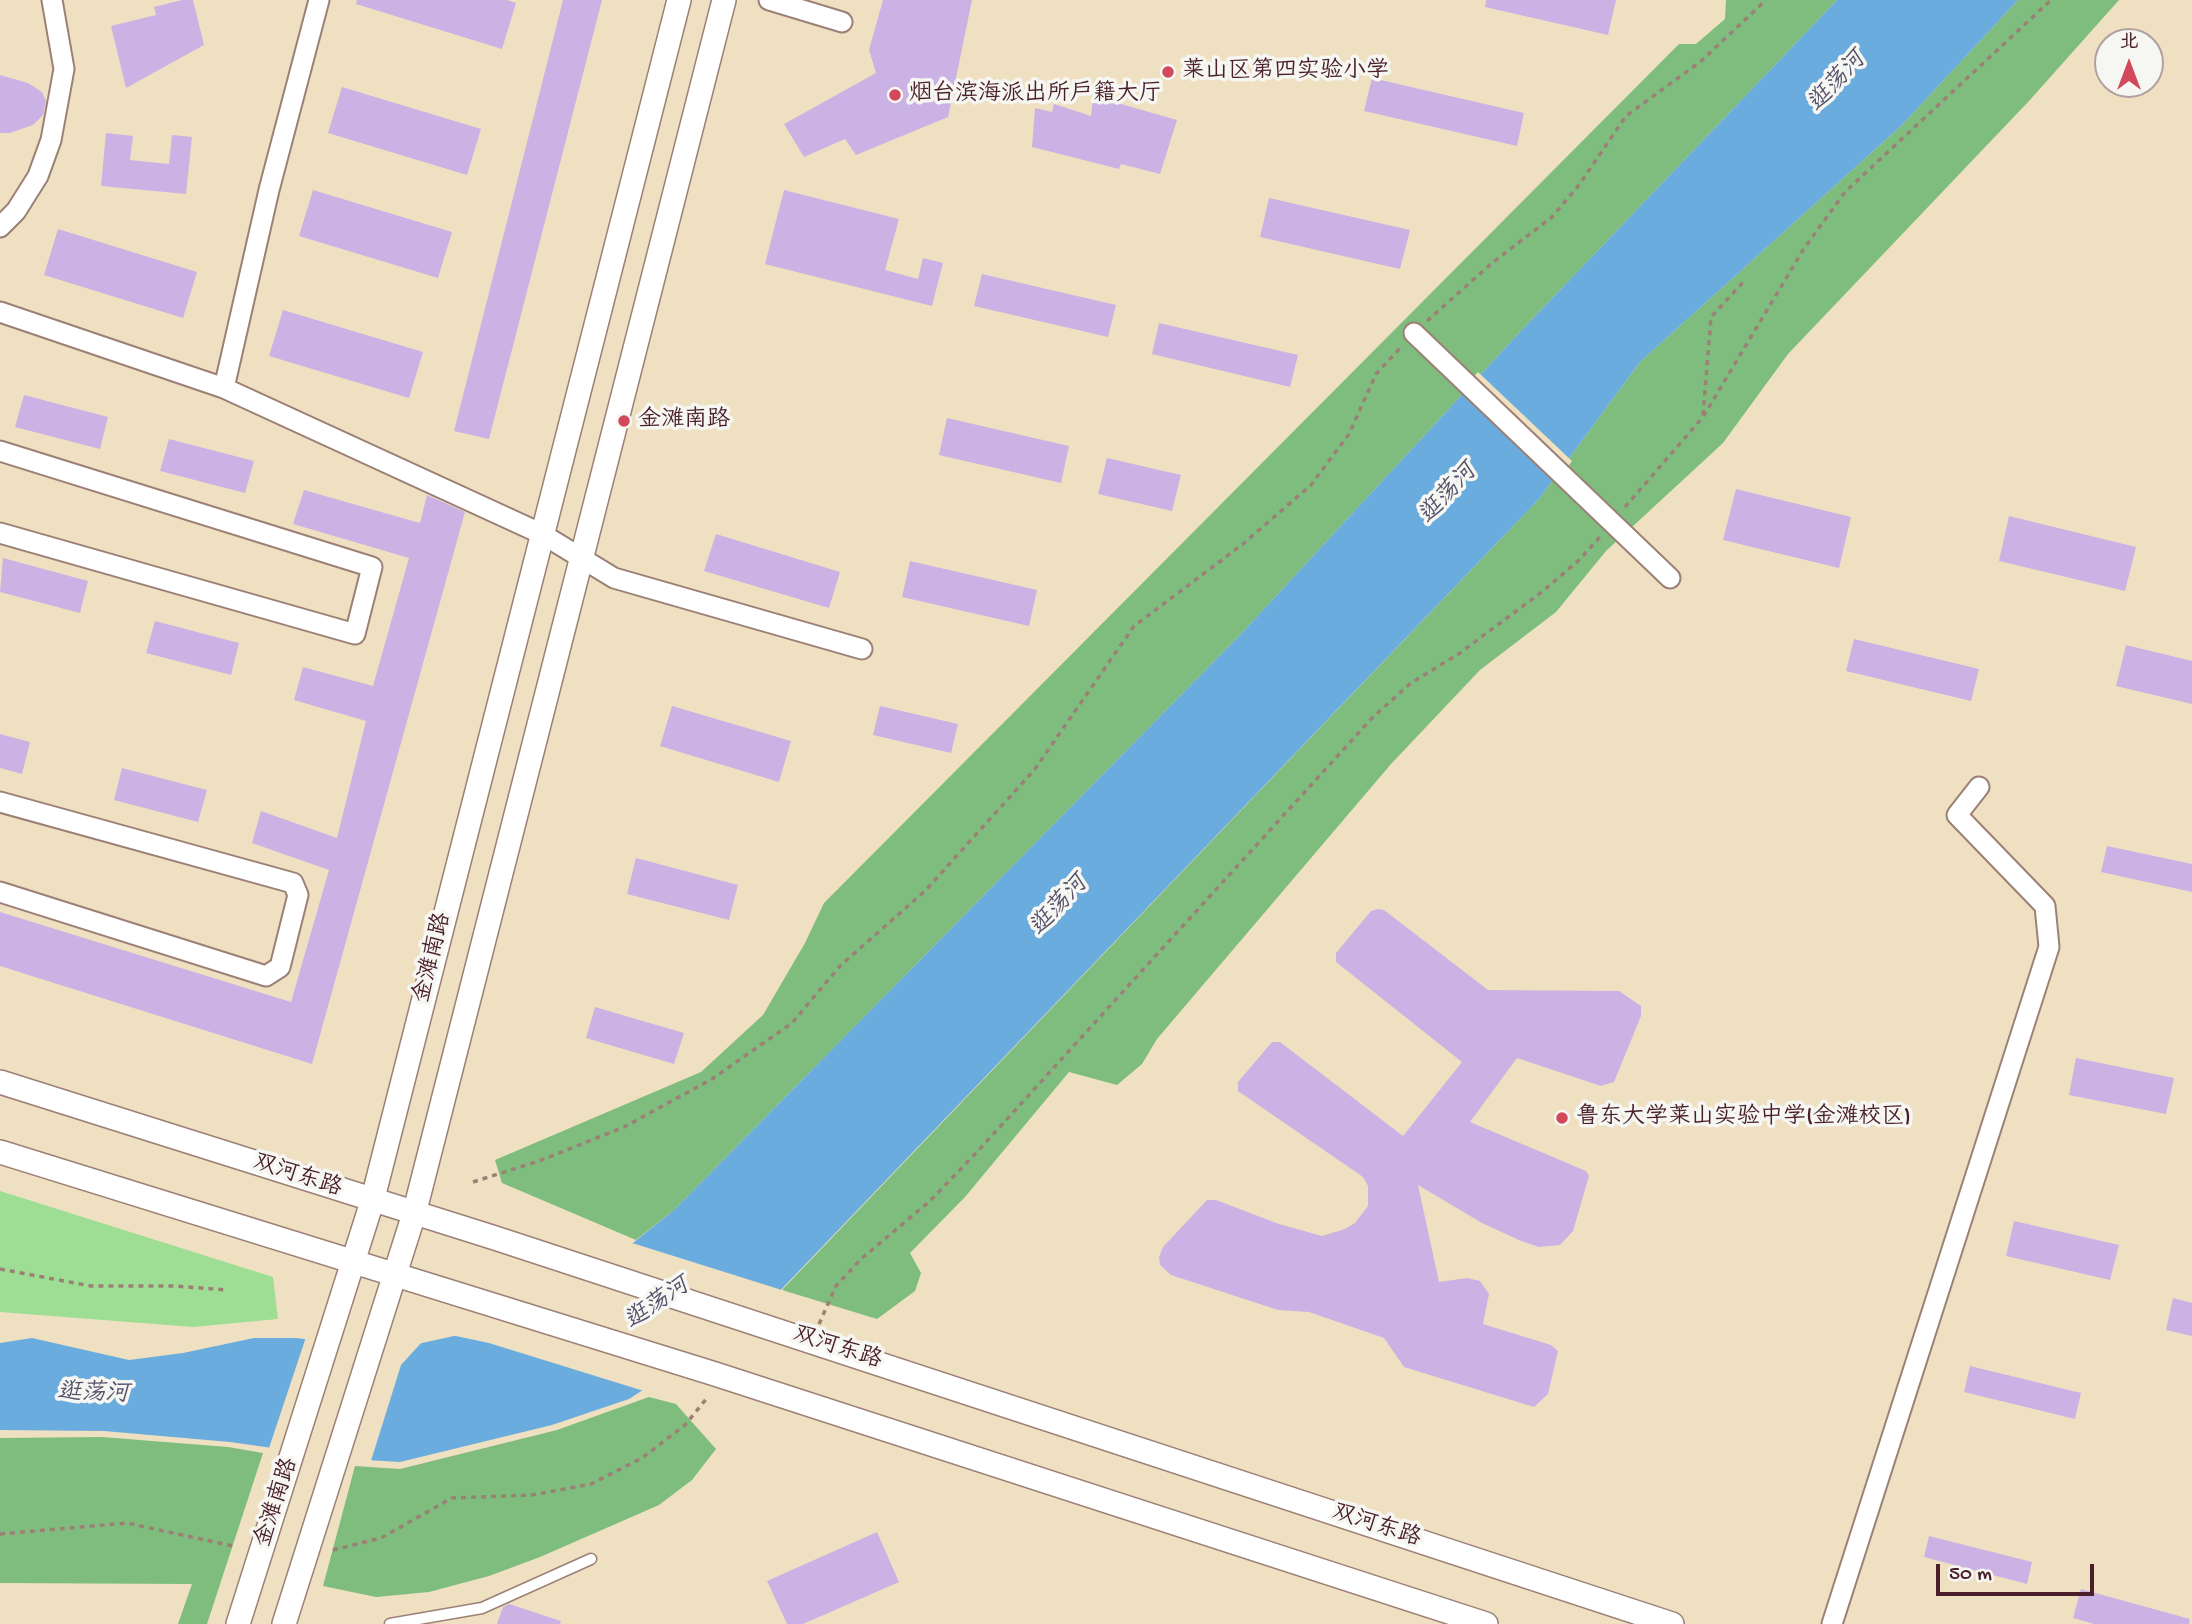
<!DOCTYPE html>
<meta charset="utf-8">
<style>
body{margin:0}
#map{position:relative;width:2192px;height:1624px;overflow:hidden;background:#efe0c2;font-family:"Gochi Hand","LXGW WenKai TC",sans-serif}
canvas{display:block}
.north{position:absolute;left:2094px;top:28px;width:70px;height:70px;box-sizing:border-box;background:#f6f6f2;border:2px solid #b1a0a2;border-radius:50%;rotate:0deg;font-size:19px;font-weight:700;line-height:28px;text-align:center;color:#4a1f2b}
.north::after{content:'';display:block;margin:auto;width:24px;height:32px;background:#d1495b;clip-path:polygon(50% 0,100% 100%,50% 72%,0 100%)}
.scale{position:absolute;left:1936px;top:1564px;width:158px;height:32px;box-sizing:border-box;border:4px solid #4a1f2b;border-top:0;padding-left:9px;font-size:21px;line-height:24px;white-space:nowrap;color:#4a1f2b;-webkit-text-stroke:5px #f6f6f2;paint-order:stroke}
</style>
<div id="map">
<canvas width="2192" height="1624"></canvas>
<div class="north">北</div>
<div class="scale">50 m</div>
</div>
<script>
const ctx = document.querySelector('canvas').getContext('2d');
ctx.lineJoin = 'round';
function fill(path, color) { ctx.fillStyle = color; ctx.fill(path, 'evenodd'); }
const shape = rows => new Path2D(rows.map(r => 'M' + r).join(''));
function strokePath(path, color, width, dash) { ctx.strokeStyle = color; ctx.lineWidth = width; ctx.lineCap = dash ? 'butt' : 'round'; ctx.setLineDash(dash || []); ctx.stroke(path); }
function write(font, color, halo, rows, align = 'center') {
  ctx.font = font + ' "Gochi Hand","LXGW WenKai TC",sans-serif'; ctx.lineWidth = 7; ctx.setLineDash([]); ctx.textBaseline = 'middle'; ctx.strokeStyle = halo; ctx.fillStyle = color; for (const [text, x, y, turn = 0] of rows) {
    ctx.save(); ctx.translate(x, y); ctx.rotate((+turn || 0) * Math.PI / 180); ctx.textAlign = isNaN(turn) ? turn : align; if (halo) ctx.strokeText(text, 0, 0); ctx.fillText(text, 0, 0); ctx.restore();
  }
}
const green = shape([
 [0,1191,273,1277,278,1319,193,1327,0,1312]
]);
const forest = shape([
 [1726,0,1837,0,1518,334,1240,635,674,1210,636,1240,502,1183,495,1160,701,1072,763,1015,805,943,824,903,1679,44,1696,44,1725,19],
 [2018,0,2119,0,2029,101,1788,354,1723,443,1606,551,1556,612,1480,670,1391,764,1157,1039,1142,1064,1117,1085,1069,1072,965,1197,910,1253,921,1273,915,1291,877,1319,782,1290,1539,499,1640,362,1902,125],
 [649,1397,676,1404,716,1449,692,1480,659,1505,540,1557,489,1576,429,1592,376,1597,323,1586,355,1466,400,1469,557,1430],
 [102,1437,228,1447,263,1453,207,1624,178,1624,192,1584,0,1583,0,1438]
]);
const water = shape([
 [1837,0,2018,0,1902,125,1640,362,1539,499,753,1319,629,1399,552,1425,400,1462,350,1459,230,1442,104,1431,0,1430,0,1343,32,1338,129,1360,183,1353,254,1338,296,1338,376,1348,404,1347,517,1322,567,1296,674,1210,1240,635,1518,334]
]);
const pier = shape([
 [1478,372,1572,461,1556,483,1460,392],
 [629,1242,785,1291,755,1322,647,1392,489,1343,451,1335,516,1319,565,1293],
 [306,1337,377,1345,439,1337,422,1342,401,1365,370,1464,268,1451]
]);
const building = shape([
 [182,0,193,0,204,45,126,88,111,26,156,15,154,7],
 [357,0,507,0,516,3,502,49,356,4],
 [563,0,602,0,489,439,454,431],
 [883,0,972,0,948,117,856,155,845,139,804,157,784,124,876,73,869,50],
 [1486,0,1616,0,1608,35,1485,7],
 [0,75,28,83,42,92,46,101,43,115,33,125,10,133,0,133],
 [1372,78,1524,113,1517,146,1364,111],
 [342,87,481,129,467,175,328,133],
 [1093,96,1177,120,1160,174,1121,164,1119,169,1032,147,1035,108,1052,112,1054,104,1091,116],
 [106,133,133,136,130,160,169,164,172,135,192,137,186,194,101,186],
 [313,190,452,232,438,278,299,236],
 [784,190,899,219,885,270,918,279,923,258,943,263,932,306,765,264],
 [1269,198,1410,230,1400,269,1260,237],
 [58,229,197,272,183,318,44,275],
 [982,274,1116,305,1108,337,974,306],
 [283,310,423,352,409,398,269,356],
 [1159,323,1298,355,1290,387,1152,354],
 [24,395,108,417,100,449,15,427],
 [947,418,1069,446,1061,483,939,455],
 [169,439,254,461,245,493,160,471],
 [1107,458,1181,475,1172,511,1098,494],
 [1736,489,1851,517,1839,568,1723,540],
 [304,490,420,523,427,495,465,512,312,1064,0,966,0,912,291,1002,329,870,252,843,261,811,337,838,366,721,294,700,303,667,373,686,409,558,293,524],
 [2009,516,2136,547,2125,591,1999,561],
 [716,534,840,572,829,608,704,571],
 [3,558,88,581,80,613,0,592],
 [910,561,1037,590,1029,626,902,597],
 [155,621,239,643,231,675,146,653],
 [1854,639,1979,669,1971,701,1846,671],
 [2126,645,2192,661,2192,704,2116,686],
 [672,706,791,741,779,782,660,746],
 [880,706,958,724,951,753,873,735],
 [0,734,30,742,22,774,0,768],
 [122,768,207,790,198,822,114,800],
 [2107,846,2192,864,2192,892,2101,872],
 [636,858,738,885,729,920,627,894],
 [1378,909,1384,910,1488,990,1619,991,1641,1006,1641,1016,1614,1082,1601,1086,1517,1058,1470,1122,1586,1171,1589,1176,1573,1231,1560,1245,1539,1247,1521,1241,1482,1223,1418,1185,1439,1282,1467,1278,1480,1281,1489,1294,1483,1324,1551,1345,1558,1351,1548,1394,1534,1407,1404,1367,1384,1338,1309,1312,1278,1310,1171,1275,1160,1265,1159,1257,1163,1247,1207,1200,1216,1200,1279,1224,1322,1236,1345,1229,1355,1223,1368,1206,1368,1186,1363,1177,1238,1091,1238,1082,1272,1042,1280,1042,1403,1136,1462,1062,1336,962,1336,953,1371,911],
 [595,1007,684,1033,674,1064,586,1038],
 [2076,1058,2174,1078,2166,1114,2069,1095],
 [2014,1221,2119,1245,2110,1280,2006,1256],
 [2173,1298,2192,1303,2192,1336,2166,1330],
 [1970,1366,2081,1393,2075,1419,1964,1392],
 [877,1532,899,1582,803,1624,787,1624,767,1581],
 [1929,1536,2032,1562,2027,1584,1924,1557],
 [2081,1589,2190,1619,2189,1624,2094,1624,2073,1618],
 [509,1604,561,1621,560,1624,497,1624,503,1607]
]);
const path = shape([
 [1427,321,1492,263,1552,217,1579,185,1626,116,1700,62,1766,0],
 [1703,415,1711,317,1746,279],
 [1625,507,1703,417,1803,250,1845,192,2051,0],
 [473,1182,539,1161,624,1127,712,1079,792,1023,840,966,925,891,1035,769,1134,626,1243,544,1311,485,1349,434,1376,374,1402,346],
 [0,1269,91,1286,174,1286,228,1290],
 [819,1324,836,1286,861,1259,930,1201,977,1152,1373,717,1411,683,1460,653,1543,591,1578,561,1600,537],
 [0,1534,127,1523,233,1546],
 [333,1550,381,1538,452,1498,532,1495,591,1484,642,1458,685,1425,707,1398]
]);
const service = shape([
 [390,1624,482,1608,591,1559]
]);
const minor = shape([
 [769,0,842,22],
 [0,227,16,211,38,176,51,140,64,69,52,0],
 [0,312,224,388,542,534,614,578,862,649],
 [1414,333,1670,578],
 [224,388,269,190,319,0],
 [0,451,372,567,355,634,0,533],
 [0,802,293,883,298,895,280,967,266,976,0,892],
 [1832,1624,2049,947,2045,906,1957,815,1979,787]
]);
const tertiary = shape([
 [0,1082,495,1238,1672,1624],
 [0,1152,715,1374,1486,1624],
 [238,1624,372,1202,679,0],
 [284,1624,414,1214,724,0]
]);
const markers = [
 [1168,72,7,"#d1495b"],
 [895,95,7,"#d1495b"],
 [624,421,7,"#d1495b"],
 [1562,1118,7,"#d1495b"]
];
const poiNames = [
 ["莱山区第四实验小学",1182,72],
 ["烟台滨海派出所户籍大厅",909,95],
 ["金滩南路",638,421],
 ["鲁东大学莱山实验中学(金滩校区)",1576,1118]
];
const streetNames = [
 ["金滩南路",434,958,-76],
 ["双河东路",297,1177,18],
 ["双河东路",837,1349,18],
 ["金滩南路",278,1503,-72],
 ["双河东路",1376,1527,18]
];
const waterNames = [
 ["逛荡河",1838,83,-47],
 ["逛荡河",1449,495,-47],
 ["逛荡河",1060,907,-47],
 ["逛荡河",658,1305,-34],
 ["逛荡河",93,1395,2]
];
fill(green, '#9ede94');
fill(forest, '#7ebd7e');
fill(water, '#6aacde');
fill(pier, '#efe0c2');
fill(building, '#cab3e4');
strokePath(service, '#9c8076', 13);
strokePath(minor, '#9c8076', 23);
strokePath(tertiary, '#9c8076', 26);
strokePath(path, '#9c8076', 3.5, [5, 5]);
strokePath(service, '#fff', 10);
strokePath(minor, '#fff', 19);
strokePath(tertiary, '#fff', 23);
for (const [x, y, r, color] of markers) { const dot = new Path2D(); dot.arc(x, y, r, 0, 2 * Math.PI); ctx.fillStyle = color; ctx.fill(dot); strokePath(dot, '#f6f6f2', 2.5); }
write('23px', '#4a1f2b', '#f6f6f2', poiNames, 'left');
write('23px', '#4a1f2b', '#f6f6f2', streetNames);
write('italic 24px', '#55506a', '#f6f6f2', waterNames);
</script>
